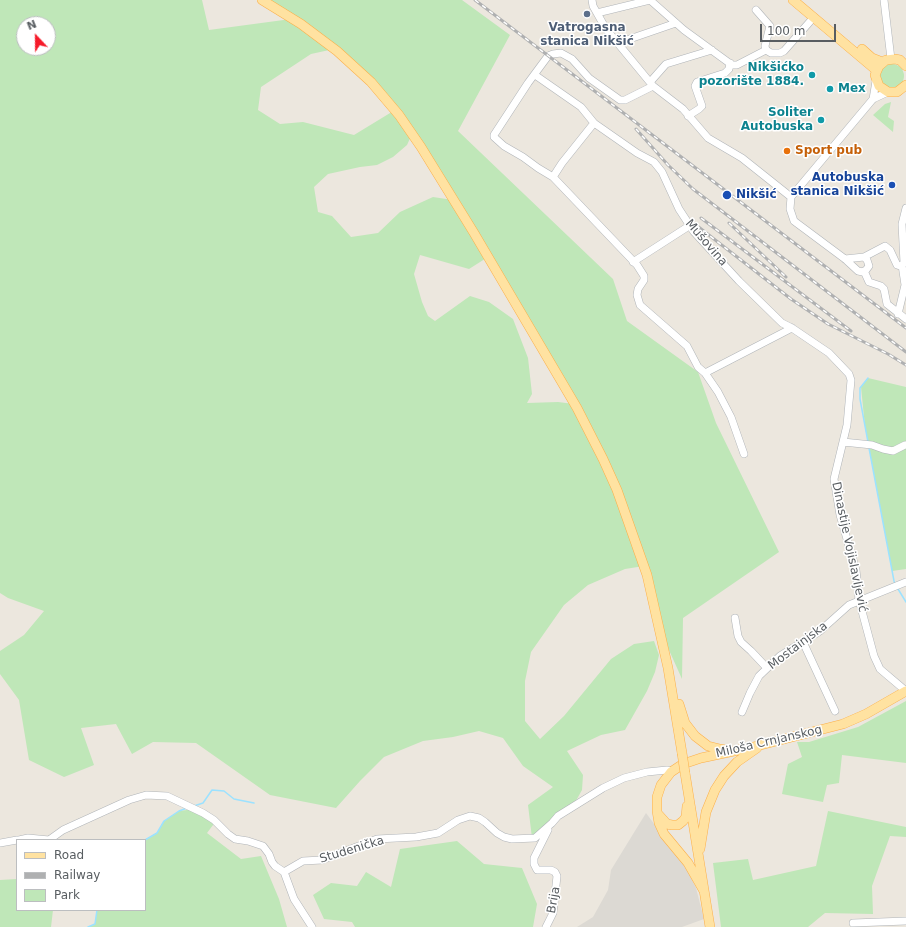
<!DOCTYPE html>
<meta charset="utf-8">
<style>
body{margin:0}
#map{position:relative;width:906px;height:927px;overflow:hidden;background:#ece7de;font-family:"DejaVu Sans",sans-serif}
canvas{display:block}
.legend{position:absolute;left:16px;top:839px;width:130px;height:72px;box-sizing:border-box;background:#fff;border:1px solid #bcbec0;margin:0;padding:5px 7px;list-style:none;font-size:12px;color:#585d61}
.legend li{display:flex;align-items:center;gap:8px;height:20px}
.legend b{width:20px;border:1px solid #bcbec0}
.north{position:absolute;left:16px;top:16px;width:40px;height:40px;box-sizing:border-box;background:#fff;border:1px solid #bcbec0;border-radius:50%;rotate:338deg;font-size:11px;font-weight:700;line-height:16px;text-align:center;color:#585d61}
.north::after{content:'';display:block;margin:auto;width:14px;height:18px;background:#f61b2a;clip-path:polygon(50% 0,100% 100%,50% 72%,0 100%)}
.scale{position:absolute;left:760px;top:24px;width:76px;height:18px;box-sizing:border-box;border:2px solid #585d61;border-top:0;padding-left:5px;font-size:12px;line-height:14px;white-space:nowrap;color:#585d61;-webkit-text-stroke:3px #fff;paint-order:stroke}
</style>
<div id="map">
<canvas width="906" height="927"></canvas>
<ul class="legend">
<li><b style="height:5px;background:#ffe2a1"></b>Road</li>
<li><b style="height:5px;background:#afb0b1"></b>Railway</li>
<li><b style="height:11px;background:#bfe7b8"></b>Park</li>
</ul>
<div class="north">N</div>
<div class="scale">100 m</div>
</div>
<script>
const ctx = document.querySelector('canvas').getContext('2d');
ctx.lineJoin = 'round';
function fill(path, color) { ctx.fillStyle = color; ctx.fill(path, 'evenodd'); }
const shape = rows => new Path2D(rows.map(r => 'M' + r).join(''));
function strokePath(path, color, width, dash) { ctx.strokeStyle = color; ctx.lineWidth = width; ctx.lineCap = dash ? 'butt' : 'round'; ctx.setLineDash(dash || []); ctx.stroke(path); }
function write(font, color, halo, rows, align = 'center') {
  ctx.font = font + ' "DejaVu Sans",sans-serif'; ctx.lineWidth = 3; ctx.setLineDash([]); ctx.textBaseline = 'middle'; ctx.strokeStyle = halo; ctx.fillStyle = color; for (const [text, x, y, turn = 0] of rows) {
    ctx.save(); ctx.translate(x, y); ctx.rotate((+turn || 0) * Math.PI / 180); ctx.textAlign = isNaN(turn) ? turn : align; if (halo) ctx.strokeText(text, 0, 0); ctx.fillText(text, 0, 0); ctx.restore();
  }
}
const industrial = shape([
 [646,813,686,867,696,888,704,919,682,927,577,927,593,917,608,890,611,870]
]);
const green = shape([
 [0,0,202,0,209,30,291,19,262,0,462,0,510,35,458,131,613,279,627,321,698,372,716,423,779,552,683,618,682,679,660,630,644,566,625,569,588,585,564,605,531,652,525,681,525,721,540,739,564,716,611,659,634,644,654,641,659,655,655,672,647,691,625,730,601,735,567,751,583,775,582,790,573,806,532,838,528,805,553,787,523,766,503,738,479,731,453,737,423,741,384,757,360,781,336,808,270,795,196,743,153,742,132,754,116,724,81,728,94,765,64,777,29,760,19,700,0,674,0,651,24,635,44,611,8,598,0,593],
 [24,24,48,24,48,48,24,48],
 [334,49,395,110,354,135,303,122,280,124,258,110,261,87,311,54],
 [412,134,453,200,433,197,400,212,378,233,351,237,332,216,318,212,314,187,328,174,360,167,377,165,393,157,407,145],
 [420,255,469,269,488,257,574,404,558,402,527,403,532,394,528,358,513,319,489,302,470,296,435,321,428,316,422,302,414,274],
 '880 76a12 12 0 1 1 24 0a12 12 0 1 1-24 0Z',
 [891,102,888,117,894,121,893,132,873,115,885,104],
 [868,378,906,387,906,569,892,571,865,427,861,387],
 [906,701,906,763,842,755,839,783,827,785,823,802,782,794,788,764,802,757,797,742,809,742,858,727],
 [195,809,216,821,207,833,241,859,229,870,241,859,261,856,279,899,287,927,88,927,95,924,97,910,145,910,145,840,144,840,157,833,164,821,179,811],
 [828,811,906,827,906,837,890,836,872,886,873,914,825,913,808,927,721,927,713,863,748,859,753,880,816,866],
 [457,841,484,864,522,868,537,904,533,927,355,927,352,922,324,919,313,895,331,883,357,886,366,872,391,887,400,849],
 [17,879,17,910,53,910,51,927,0,927,0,880]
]);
const stream = shape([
 [868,442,860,399,860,388,868,378],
 [869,448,894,581,895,584],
 [898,589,906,602],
 [194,806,203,803,212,790,224,791,234,799,254,803],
 [145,840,157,833,164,821,179,811,187,808],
 [88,927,95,924,97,910]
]);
const minor = shape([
 [592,0,593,6,606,29,653,86,683,109,708,138,742,158,791,197],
 [884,0,891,59],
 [756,10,770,26,765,46,766,50,771,53,780,53,784,51,814,17],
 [597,13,650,0,684,30,732,65,737,65,766,50],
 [618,43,676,23],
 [535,75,581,107,594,123,637,153,654,162,662,172,679,209,694,232,739,281,782,323,792,328,829,353,849,374,851,380,847,425,834,479,840,515,856,570,859,600,874,656,880,669,906,691],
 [651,81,666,64,712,50],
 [653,86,625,100,620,100,589,78,572,59,561,53,553,54,548,56,528,83,494,135,494,137,504,146,523,157,538,168,553,177,637,265,644,276,644,280,638,289,637,295,640,305,687,346,698,367,705,373,718,392,731,417,744,454],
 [873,99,876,81],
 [688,116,699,109,702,106,695,86,697,82,725,73,729,69,730,63],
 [553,177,562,163,594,123],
 [791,197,873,99,888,92],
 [791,197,790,209,794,221,845,259,858,271,863,272,866,270,869,266,867,260,864,257],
 [845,259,864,257,885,246,890,250,897,265,900,266,902,265,904,263,902,224,906,208],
 [633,262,689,226],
 [864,271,869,282,881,286,884,289,887,304,906,319],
 [898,314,905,285,902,265],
 [705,373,792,328],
 [843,442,872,445,883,449,893,451,905,445],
 [735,618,738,636,741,642,751,651,767,668],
 [803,642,835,711],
 [742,712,750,693,759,676,780,656,820,631,849,605,906,582],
 [19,840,28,838,49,840],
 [49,840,63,830,129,800,146,795,167,796,203,813,214,820,228,834,235,839,248,841,263,846,269,854,272,862,275,866,284,872,303,861,322,860,377,839,416,837,438,833,458,820,470,816,479,818,485,822,497,833,504,837,512,839,535,838,552,823,558,816,603,788,624,778,647,772,667,770,673,771],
 [0,843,17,840],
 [284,872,294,899,312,927],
 [853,923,906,921],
 [546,927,553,913,557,876,555,872,551,870,537,870,534,864,534,858,548,830]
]);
const major = shape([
 [262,0,301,24,337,51,371,82,399,115,421,147,474,233,577,408,603,459,617,490,647,575,668,668,682,753],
 [793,0,876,70],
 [862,49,872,58,882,62],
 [906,66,900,60,895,59,886,60,879,66,875,75,879,86,888,92,897,92,906,85],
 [679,704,685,723,695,736,708,746,720,749,726,750],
 [685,773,710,927],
 [658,814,667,824,672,825,678,825,683,821,686,817,687,806],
 [700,849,706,812,715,790,724,776,737,762,757,748],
 [704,891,688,863,664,834,659,823,657,811,657,797,661,785,671,772,683,764,701,758,753,747,843,724,866,714,906,691]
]);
const rail = shape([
 [475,0,906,328],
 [636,129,668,165,693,189,906,352],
 [701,218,851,331],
 [729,223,786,277],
 [696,225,791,299,828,324,888,354,906,365]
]);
const majorBridge = shape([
 [682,753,685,773]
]);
const markers = [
 [587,14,4,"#5c6f8a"],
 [812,75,4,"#0f9aa8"],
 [830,89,4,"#0f9aa8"],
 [821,120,4,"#0f9aa8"],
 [787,151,4,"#e8710a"],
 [892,185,4,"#1a4fb4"],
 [727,195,5,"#1a4fb4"]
];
const serviceNames = [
 ["Vatrogasna",587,28],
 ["stanica Nikšić",587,42]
];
const cultureNames = [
 ["Nikšićko",804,68],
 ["pozorište 1884.",804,82],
 ["Mex",838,89,"left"],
 ["Soliter",813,113],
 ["Autobuska",813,127]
];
const foodNames = [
 ["Sport pub",795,151]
];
const transitNames = [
 ["Autobuska",884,178],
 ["stanica Nikšić",884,192],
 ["Nikšić",736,195,"left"]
];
const streetNames = [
 ["Mušovina",706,243,49],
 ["Dinastije Vojislavljević",849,547,78],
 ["Mostainjska",798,646,-37],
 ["Miloša Crnjanskog",769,742,-13],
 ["Studenička",352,850,-17],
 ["Brija",554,900,-80]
];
fill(industrial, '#dcd9d3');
fill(green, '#bfe7b8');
strokePath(stream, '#9ce2ff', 1.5);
strokePath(minor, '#b0b4b8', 8);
strokePath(major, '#fcaf48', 10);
strokePath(minor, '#fff', 7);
strokePath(major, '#ffe2a1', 9);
strokePath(rail, '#afb0b1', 3);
strokePath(rail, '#fff', 1.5, [4.5]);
strokePath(majorBridge, '#fcaf48', 10, []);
strokePath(majorBridge, '#ffe2a1', 9);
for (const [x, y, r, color] of markers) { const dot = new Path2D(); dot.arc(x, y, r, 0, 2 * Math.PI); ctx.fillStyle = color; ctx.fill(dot); strokePath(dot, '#fff', 1.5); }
write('bold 12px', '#4e5e75', '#fff', serviceNames);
write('bold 12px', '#0d838f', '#fff', cultureNames, 'right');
write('bold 12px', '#c56008', '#fff', foodNames, 'left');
write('bold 12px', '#164399', '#fff', transitNames, 'right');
write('12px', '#585d61', '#fff', streetNames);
</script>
